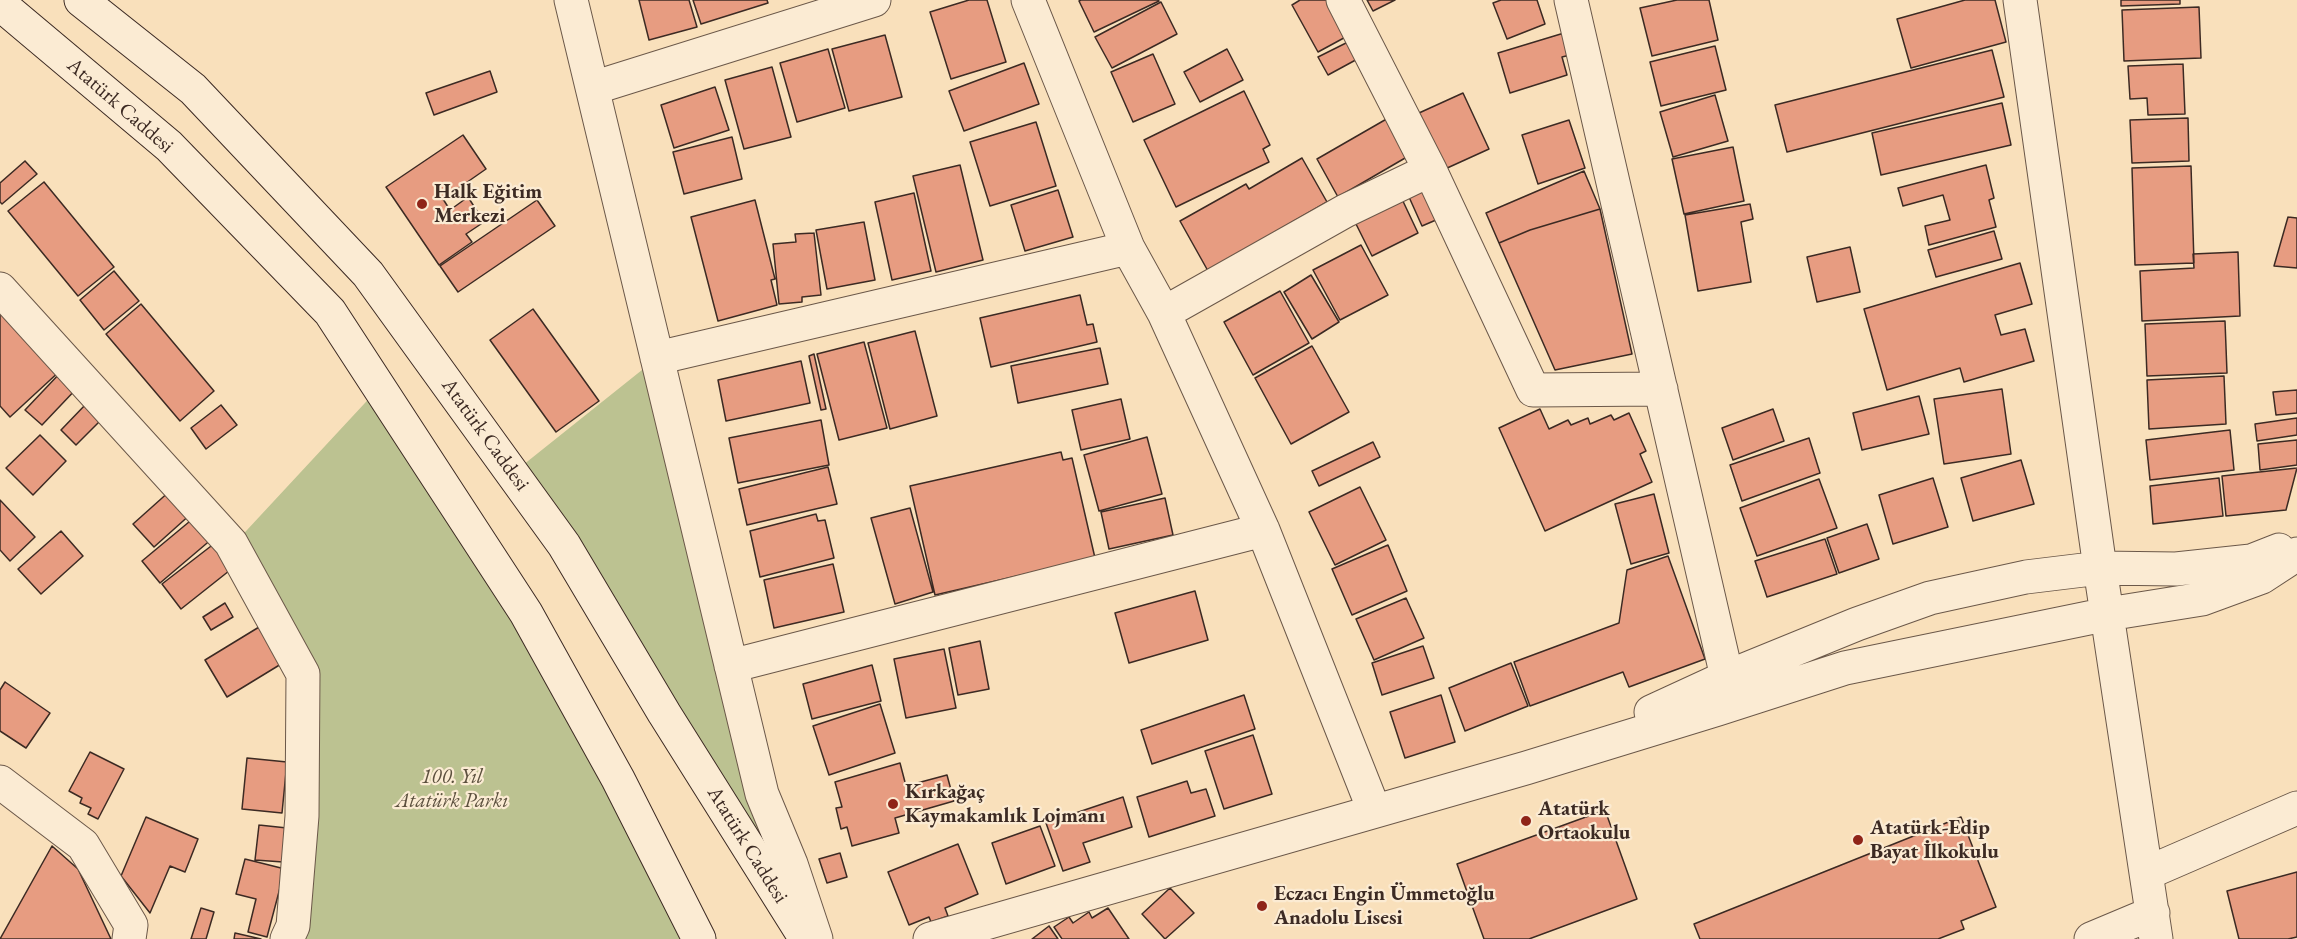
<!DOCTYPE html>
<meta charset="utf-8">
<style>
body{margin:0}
canvas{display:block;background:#f9e0bb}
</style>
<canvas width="2297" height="939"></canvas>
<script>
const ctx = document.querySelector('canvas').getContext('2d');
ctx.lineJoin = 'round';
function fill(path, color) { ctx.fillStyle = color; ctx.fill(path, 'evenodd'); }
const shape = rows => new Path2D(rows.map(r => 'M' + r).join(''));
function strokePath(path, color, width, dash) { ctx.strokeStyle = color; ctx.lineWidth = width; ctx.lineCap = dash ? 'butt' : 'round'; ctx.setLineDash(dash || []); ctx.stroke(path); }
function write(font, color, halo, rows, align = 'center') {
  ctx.font = font + ' "EB Garamond",serif'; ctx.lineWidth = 4.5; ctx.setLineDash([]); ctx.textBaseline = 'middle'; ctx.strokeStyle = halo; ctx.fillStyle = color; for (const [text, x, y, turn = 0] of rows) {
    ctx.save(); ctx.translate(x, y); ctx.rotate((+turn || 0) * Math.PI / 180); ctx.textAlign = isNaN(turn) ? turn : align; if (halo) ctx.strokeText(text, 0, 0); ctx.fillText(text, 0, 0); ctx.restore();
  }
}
const green = shape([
 [657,358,816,939,513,473],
 [377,390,449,503,696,939,290,939,306,673,234,544]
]);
const building = shape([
 [639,0,689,0,697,27,649,40,639,0],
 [693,0,767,0,768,3,701,24,693,0],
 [969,0,987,0,1006,62,951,79,930,12,969,0],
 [1081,0,1158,0,1159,1,1094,32,1079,1,1081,0],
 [1300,0,1335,0,1353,33,1318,52,1292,5,1300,0],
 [1367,0,1395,0,1373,11,1367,0],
 [1501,0,1537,0,1545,24,1507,39,1493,3,1501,0],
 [1677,0,1709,0,1718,40,1652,56,1640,8,1677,0],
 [1965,0,1995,0,2006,42,1911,68,1897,19,1965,0],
 [2121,0,2180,0,2180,4,2121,6,2121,0],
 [1161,2,1177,34,1112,68,1095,37,1161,2],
 [2199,7,2201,58,2124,61,2122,10,2199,7],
 [1564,33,1570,55,1562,57,1567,75,1510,93,1498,53,1564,33],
 [885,35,902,97,849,111,832,49,885,35],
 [1354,39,1363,56,1328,75,1318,57,1354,39],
 [1715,46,1726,90,1661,106,1650,62,1715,46],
 [828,49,845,108,797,122,780,63,828,49],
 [1227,49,1243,80,1200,102,1184,72,1227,49],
 [1992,50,2004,97,1787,152,1775,105,1992,50],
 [1153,54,1175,104,1133,122,1111,72,1153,54],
 [1024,63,1039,104,964,131,949,91,1024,63],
 [2183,64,2185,114,2148,115,2147,98,2130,99,2128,66,2183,64],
 [772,67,791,137,744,149,725,80,772,67],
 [490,71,497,92,434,115,426,93,490,71],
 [715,87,729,130,674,148,661,105,715,87],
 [1244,91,1270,145,1263,149,1269,162,1176,207,1144,140,1244,91],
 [1463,93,1489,149,1445,169,1419,113,1463,93],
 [1715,95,1728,141,1673,157,1660,112,1715,95],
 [2002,103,2011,145,1881,175,1872,133,2002,103],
 [1390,117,1412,154,1338,197,1317,159,1390,117],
 [2188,118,2189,161,2132,163,2130,120,2188,118],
 [1569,120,1585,168,1538,184,1522,135,1569,120],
 [1036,122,1056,186,990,206,970,142,1036,122],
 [463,135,486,169,443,199,450,210,468,197,484,222,466,234,472,242,439,265,386,187,463,135],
 [732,137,742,179,684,194,673,152,732,137],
 [1733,147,1744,201,1684,214,1672,159,1733,147],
 [1302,158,1327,202,1208,271,1180,221,1246,184,1249,189,1302,158],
 [25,161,37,174,2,204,0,202,0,183,25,161],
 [960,165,983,260,936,272,913,176,960,165],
 [1986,165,1994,198,1989,200,1996,227,1929,245,1925,226,1950,220,1943,195,1903,206,1898,188,1986,165],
 [2191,166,2194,263,2135,265,2132,168,2191,166],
 [1584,171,1600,209,1530,230,1499,243,1486,213,1584,171],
 [44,182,114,267,78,296,8,211,44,182],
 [1058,190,1073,237,1025,251,1011,205,1058,190],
 [1423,191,1436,220,1422,226,1409,197,1423,191],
 [914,193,931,271,892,280,875,202,914,193],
 [1401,197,1418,233,1372,256,1354,220,1401,197],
 [537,200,555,226,458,292,440,266,537,200],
 [755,200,775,279,771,280,777,305,718,321,691,217,755,200],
 [1750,204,1753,219,1741,222,1751,282,1698,291,1685,215,1750,204],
 [1600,209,1632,354,1555,370,1499,243,1530,230,1600,209],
 [2288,217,2297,218,2297,268,2274,266,2288,217],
 [864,222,875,280,827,289,816,230,864,222],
 [1994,231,2002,259,1936,277,1928,250,1994,231],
 [814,233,821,295,802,297,802,302,779,304,773,244,796,242,795,234,814,233],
 [1361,245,1388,295,1340,320,1313,270,1361,245],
 [1850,247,1860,292,1817,302,1807,257,1850,247],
 [2238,252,2240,316,2142,321,2140,271,2194,268,2193,254,2238,252],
 [2020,263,2032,304,1995,315,2001,335,2025,329,2034,361,1964,382,1960,368,1887,390,1864,309,2020,263],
 [114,271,139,301,104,330,80,300,114,271],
 [1311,275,1339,322,1312,339,1284,292,1311,275],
 [1280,291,1309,343,1253,375,1224,322,1280,291],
 [1080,295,1087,325,1093,324,1097,342,991,367,980,318,1080,295],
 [0,304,62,369,10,417,0,406,0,304],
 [141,304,214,391,180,421,106,334,141,304],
 [533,309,599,401,556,432,490,340,533,309],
 [2225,321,2227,373,2147,376,2145,324,2225,321],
 [915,331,937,416,890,429,868,343,915,331],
 [864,342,887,428,839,440,817,354,864,342],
 [1312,346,1349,412,1291,444,1255,378,1312,346],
 [1100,348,1108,384,1018,403,1011,366,1100,348],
 [814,354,826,409,821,410,809,356,814,354],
 [801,361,810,403,726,421,718,380,801,361],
 [62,371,79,386,42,425,25,410,62,371],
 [2224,376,2226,424,2149,429,2147,380,2224,376],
 [2002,389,2011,454,1944,464,1934,399,2002,389],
 [2297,390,2297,413,2276,415,2273,392,2297,390],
 [1919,396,1929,434,1862,450,1853,413,1919,396],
 [1121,399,1130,439,1081,450,1072,410,1121,399],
 [87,403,102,419,76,445,61,430,87,403],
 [221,405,237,425,206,449,191,428,221,405],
 [1540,409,1549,429,1568,420,1571,425,1588,418,1590,424,1611,415,1614,420,1629,413,1646,451,1640,454,1652,482,1545,531,1499,428,1540,409],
 [1773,409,1784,441,1733,460,1722,428,1773,409],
 [2297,418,2297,435,2257,441,2255,424,2297,418],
 [821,420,829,465,738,483,729,438,821,420],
 [2230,430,2234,470,2150,480,2146,440,2230,430],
 [40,435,66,461,33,495,6,468,40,435],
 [1147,437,1162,494,1099,511,1084,455,1147,437],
 [1809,438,1820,473,1742,501,1730,465,1809,438],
 [2297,440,2297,465,2260,470,2258,444,2297,440],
 [1373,442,1380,457,1319,486,1312,471,1373,442],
 [1061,452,1063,460,1072,458,1095,558,935,595,910,486,1061,452],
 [2021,460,2034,504,1973,521,1961,478,2021,460],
 [828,467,837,504,747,525,739,489,828,467],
 [2297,468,2286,510,2226,516,2222,476,2297,468],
 [1933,478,1948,527,1893,544,1879,495,1933,478],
 [2219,478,2223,516,2153,524,2150,486,2219,478],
 [1819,479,1837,528,1757,556,1740,508,1819,479],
 [1360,487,1386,540,1335,565,1309,512,1360,487],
 [171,490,192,513,154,547,133,524,171,490],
 [1654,494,1669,553,1631,564,1615,504,1654,494],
 [1165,498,1173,535,1109,549,1101,512,1165,498],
 [0,500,35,537,10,561,0,550,0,500],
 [910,508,933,592,895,604,871,518,910,508],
 [816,514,818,521,825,520,834,558,760,577,750,531,816,514],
 [195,517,213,538,160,583,142,561,195,517],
 [1867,524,1879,559,1839,573,1827,538,1867,524],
 [61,531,83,556,41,594,18,569,61,531],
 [1825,539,1837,574,1767,597,1755,561,1825,539],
 [215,543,234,567,181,609,162,584,215,543],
 [1388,545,1407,591,1352,615,1332,569,1388,545],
 [1668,556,1705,659,1629,687,1623,672,1530,706,1514,662,1619,623,1627,570,1668,556],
 [833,564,844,612,774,628,764,580,833,564],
 [1195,591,1208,640,1129,663,1115,613,1195,591],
 [1406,598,1424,638,1374,660,1356,619,1406,598],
 [225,603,233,617,211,630,203,617,225,603],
 [264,624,286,661,227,697,205,660,264,624],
 [980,641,989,689,958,695,949,648,980,641],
 [1423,646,1434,678,1382,695,1372,663,1423,646],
 [944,649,956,708,906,718,894,659,944,649],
 [1511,663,1528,706,1465,731,1449,688,1511,663],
 [872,665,881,701,812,719,803,684,872,665],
 [5,682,50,713,26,748,0,731,0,690,5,682],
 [1244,695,1255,729,1152,764,1141,730,1244,695],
 [1441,695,1455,742,1405,758,1390,712,1441,695],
 [880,704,895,753,829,775,813,726,880,704],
 [1253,735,1272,794,1224,809,1205,751,1253,735],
 [90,752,124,769,98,819,88,814,91,808,80,803,82,798,69,791,90,752],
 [247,758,287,762,282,813,242,809,247,758],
 [900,763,906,786,947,775,954,801,895,818,899,833,852,846,847,827,841,829,836,808,842,807,835,782,900,763],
 [1187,781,1191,793,1206,789,1215,816,1149,837,1137,797,1187,781],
 [1123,797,1132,827,1083,843,1090,862,1063,871,1046,823,1123,797],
 [1605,810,1637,899,1529,939,1484,939,1457,864,1605,810],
 [146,817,198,839,185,872,170,866,150,913,121,876,146,817],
 [1961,817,1996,907,1961,921,1964,929,1938,939,1700,939,1694,924,1961,817],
 [259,825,287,828,283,862,255,860,259,825],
 [1040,826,1055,866,1006,884,992,843,1040,826],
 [958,844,978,894,945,908,948,916,931,922,929,917,909,925,888,872,958,844],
 [52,846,78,869,111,939,0,939,52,846],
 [840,853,847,877,827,883,819,859,840,853],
 [245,859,285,869,267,937,248,932,256,899,236,894,245,859],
 [2297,872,2297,937,2288,939,2239,939,2227,891,2297,872],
 [1170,888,1194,913,1165,939,1142,914,1170,888],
 [201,908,214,912,206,939,191,939,201,908],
 [1108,908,1129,939,1062,939,1054,927,1069,917,1073,923,1089,912,1092,918,1108,908],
 [1049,926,1058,939,1032,939,1049,926],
 [235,933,261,939,234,939,235,933]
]);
const minor = shape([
 [571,0,762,794,791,864,816,939],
 [1028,0,1128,248,1164,313,1263,530,1374,810],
 [1343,0,1430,170,1533,390,1661,389],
 [1571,0,1727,677],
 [593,88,874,0],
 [0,289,231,543,303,674,302,816,293,926,287,939],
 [1164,313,1345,211,1430,170],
 [657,358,1128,248],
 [731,666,1263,530],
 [0,782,83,845,131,925,129,939],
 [2147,873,2297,808]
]);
const tertiary = shape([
 [2020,0,2100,568,2156,939],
 [1651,712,1727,677,1857,624,1930,598,2026,577,2100,568,2176,569,2251,561,2279,550],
 [930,939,1526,768,1718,709,1845,668,2108,614,2202,599,2262,577,2297,554],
 [2091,939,2153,913]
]);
const secondary = shape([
 [81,0,193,89,368,274,564,545,664,713,806,939],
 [0,4,169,146,330,312,526,613,618,779,699,939]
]);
const markers = [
 [422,204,6,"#8f2418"],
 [893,804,6,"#8f2418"],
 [1526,821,6,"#8f2418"],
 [1858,840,6,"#8f2418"],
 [1262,906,6,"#8f2418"]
];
const streetNames = [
 ["Atatürk Caddesi",120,106,41],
 ["Atatürk Caddesi",485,435,54],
 ["Atatürk Caddesi",747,845,58]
];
const poiNames = [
 ["Halk Eğitim",434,192],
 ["Merkezi",434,216],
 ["Kırkağaç",905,792],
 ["Kaymakamlık Lojmanı",905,816],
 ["Atatürk",1538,809],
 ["Ortaokulu",1538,833],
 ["Atatürk-Edip",1870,828],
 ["Bayat İlkokulu",1870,852],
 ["Eczacı Engin Ümmetoğlu",1274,894],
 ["Anadolu Lisesi",1274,918]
];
const parkNames = [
 ["100. Yıl",452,777],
 ["Atatürk Parkı",452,801]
];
fill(green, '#bcc291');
fill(building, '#e79c81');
strokePath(building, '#3c2a23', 1.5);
strokePath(minor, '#6b5849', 35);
strokePath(tertiary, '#6b5849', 35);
strokePath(secondary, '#3c2a23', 35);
strokePath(minor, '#fbebd3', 33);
strokePath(tertiary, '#fbebd3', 33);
strokePath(secondary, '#fbebd3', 33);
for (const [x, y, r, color] of markers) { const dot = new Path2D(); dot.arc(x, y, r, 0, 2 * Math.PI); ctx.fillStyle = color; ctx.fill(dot); strokePath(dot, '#fbebd3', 2); }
write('21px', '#3c2a23', '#fbebd3', streetNames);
write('bold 21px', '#3c2a23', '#fbebd3', poiNames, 'left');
write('italic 21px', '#5c503e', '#fbebd3', parkNames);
</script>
